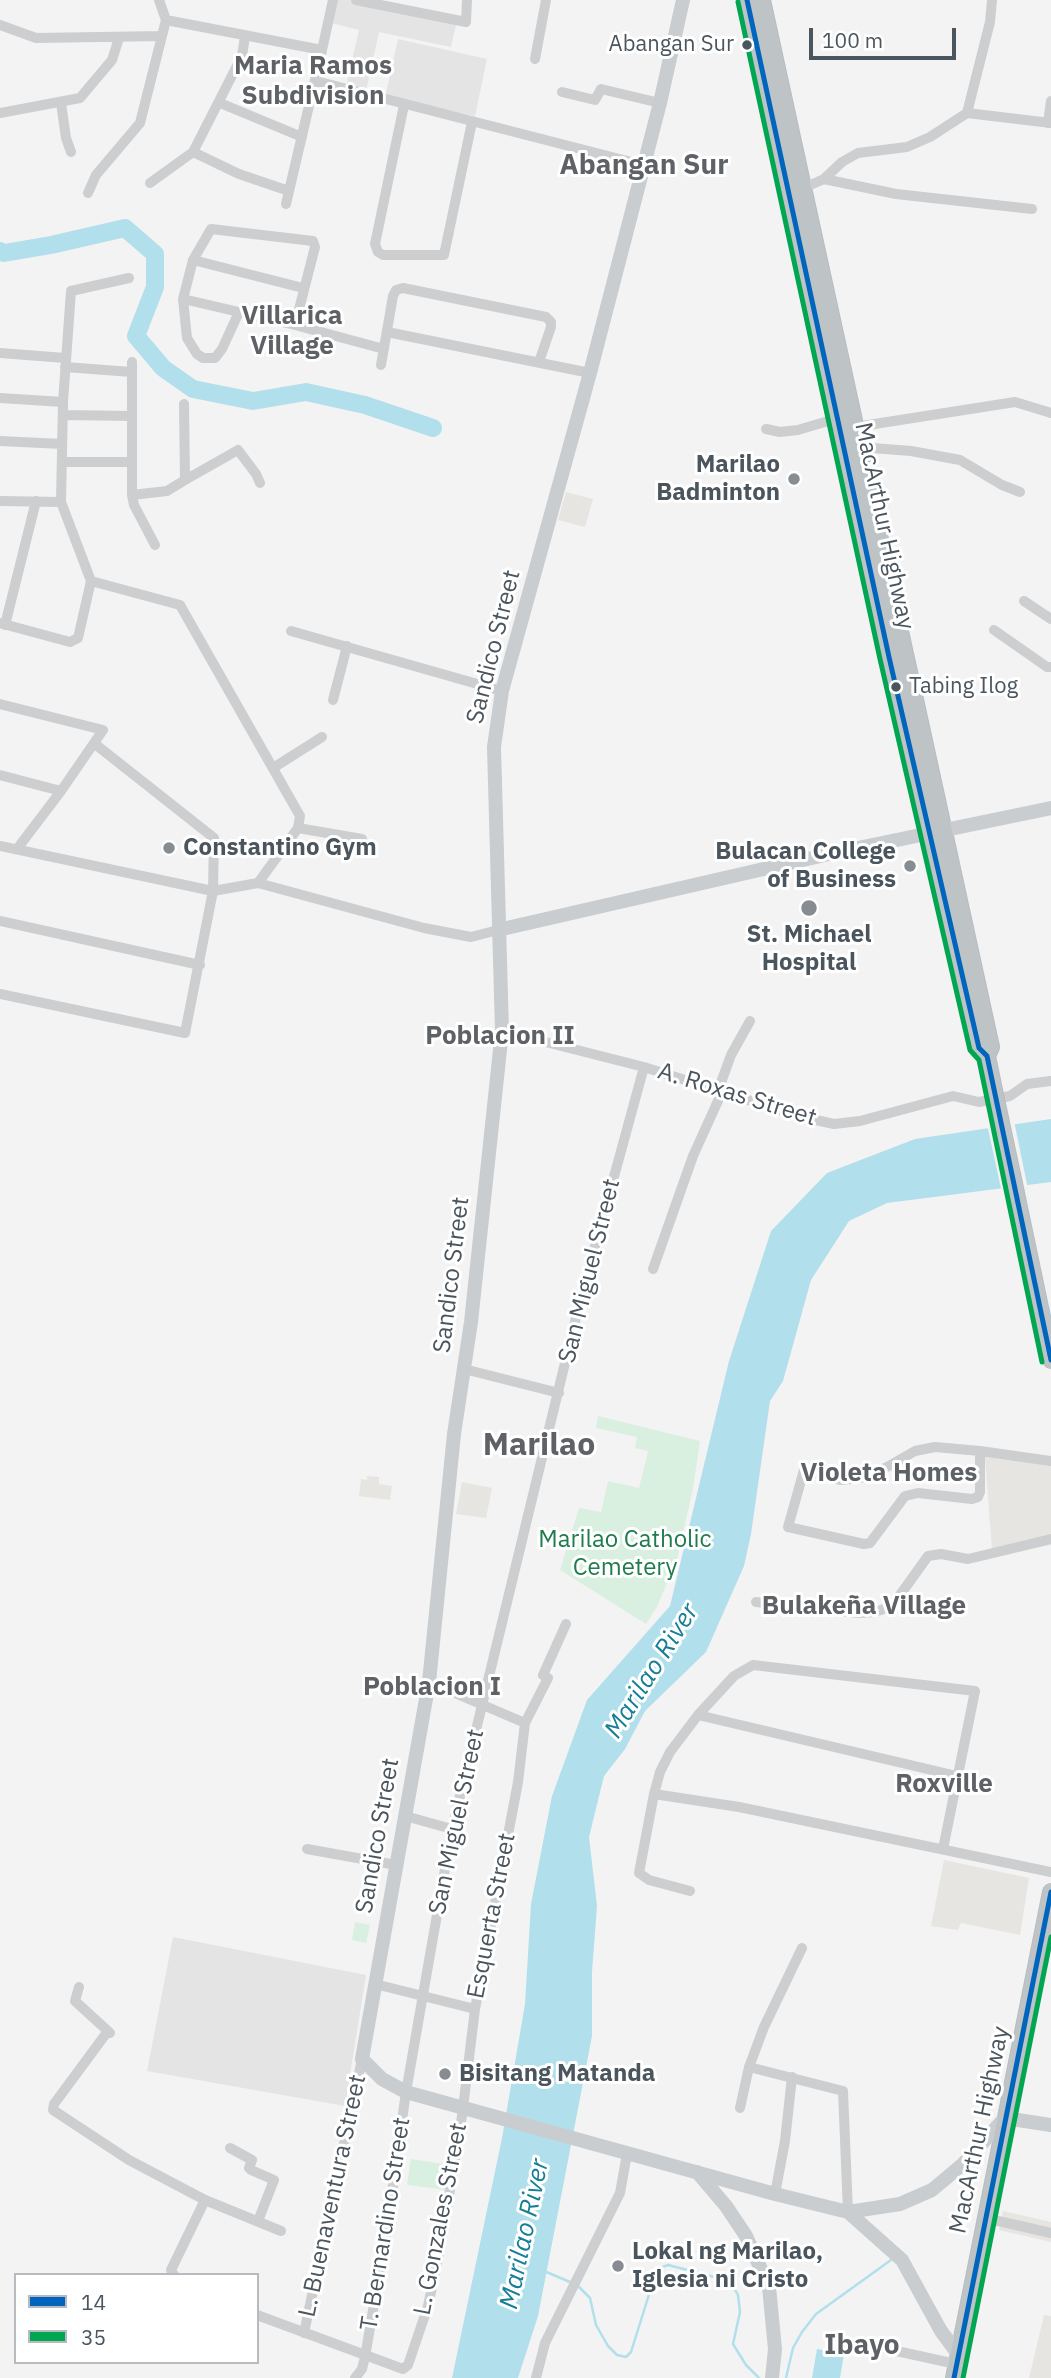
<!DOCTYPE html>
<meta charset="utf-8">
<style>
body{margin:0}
#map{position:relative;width:1051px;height:2378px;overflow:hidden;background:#f3f3f3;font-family:"IBM Plex Sans",sans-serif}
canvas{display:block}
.legend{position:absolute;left:14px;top:2273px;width:245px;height:91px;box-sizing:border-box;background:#fff;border:2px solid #b7bbbf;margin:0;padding:9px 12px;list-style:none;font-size:21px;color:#4b555e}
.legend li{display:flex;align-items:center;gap:14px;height:35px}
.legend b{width:35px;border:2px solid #b7bbbf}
.scale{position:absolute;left:809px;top:28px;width:147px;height:32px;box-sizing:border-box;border:4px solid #4b555e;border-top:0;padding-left:9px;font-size:21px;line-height:24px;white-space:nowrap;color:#4b555e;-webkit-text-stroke:5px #fff;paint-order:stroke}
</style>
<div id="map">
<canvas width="1051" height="2378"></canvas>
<ul class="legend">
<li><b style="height:9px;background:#0065bd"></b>14</li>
<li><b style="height:9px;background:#00a651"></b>35</li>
</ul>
<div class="scale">100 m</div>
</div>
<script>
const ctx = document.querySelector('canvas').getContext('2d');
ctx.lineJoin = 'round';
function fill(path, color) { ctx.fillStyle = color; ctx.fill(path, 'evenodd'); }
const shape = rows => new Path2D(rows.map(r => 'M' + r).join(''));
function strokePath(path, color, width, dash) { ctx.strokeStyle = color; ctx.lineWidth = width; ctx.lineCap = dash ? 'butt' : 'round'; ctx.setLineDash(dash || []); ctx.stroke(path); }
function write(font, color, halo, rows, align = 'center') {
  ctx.font = font + ' "IBM Plex Sans",sans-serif'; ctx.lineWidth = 6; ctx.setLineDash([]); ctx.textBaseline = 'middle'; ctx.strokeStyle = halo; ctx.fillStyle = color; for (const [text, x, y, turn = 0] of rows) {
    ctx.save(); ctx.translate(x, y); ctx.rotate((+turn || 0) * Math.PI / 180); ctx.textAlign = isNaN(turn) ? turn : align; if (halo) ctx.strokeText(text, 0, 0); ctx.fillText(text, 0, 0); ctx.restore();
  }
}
const commercial = shape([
 [566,492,593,499,585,527,558,520],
 [985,1457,1051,1465,1051,1535,992,1550],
 [367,1476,379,1477,379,1484,392,1486,390,1500,359,1496,361,1479,367,1480],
 [462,1482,492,1488,486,1518,456,1514],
 [944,1860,1029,1878,1020,1935,961,1923,958,1930,931,1926],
 [1003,2211,1051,2222,1051,2242,999,2230],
 [1044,2315,1051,2316,1051,2378,1029,2378]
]);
const education = shape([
 [337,0,349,0,456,25,451,47,379,32,366,91,346,86,359,30,331,23],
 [398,39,487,59,475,116,385,97],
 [173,1937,366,1975,345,2106,147,2071]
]);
const green = shape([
 [598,1416,700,1441,693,1489,677,1559,657,1607,646,1624,560,1570,579,1508,601,1512,608,1481,639,1488,648,1451,635,1448,637,1437,596,1428],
 [355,1922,370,1925,366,1943,352,1940],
 [411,2159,450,2165,446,2190,407,2185]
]);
const water = shape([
 [1051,1119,1051,1182,887,1203,849,1221,811,1280,783,1381,770,1401,751,1534,744,1566,706,1652,645,1711,625,1749,604,1776,589,1837,597,1906,592,1972,592,2036,538,2316,518,2378,452,2378,502,2138,525,2004,531,1904,552,1796,587,1700,670,1606,729,1361,771,1231,827,1173,915,1139],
 [817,2349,844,2354,840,2378,812,2378]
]);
const pier = shape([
 [1014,1121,1028,1189,1002,1193,987,1124]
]);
const stream = shape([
 [544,2271,570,2282],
 [578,2286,590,2298,596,2325,608,2346,617,2355,626,2357,631,2352,657,2269,668,2265,730,2281,738,2295,740,2312,733,2344,746,2365,759,2378],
 [786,2378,793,2348,802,2332,816,2314,891,2260]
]);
const river = shape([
 [0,251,4,253,51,245,125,228,155,254,155,287,136,336,163,368,193,389,253,401,306,392,365,405,433,428]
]);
const minor = shape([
 [159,0,166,20,322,50,286,204],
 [356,0,466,22,467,0],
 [0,25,36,38,161,36],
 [322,50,333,0],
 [535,59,546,0],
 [316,81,643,165],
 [562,92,595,100,601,89,660,103],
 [61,103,66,138,71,152],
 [220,103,302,137],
 [404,105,375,244,378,252,383,255,444,255,472,122],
 [0,113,80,98,112,60,119,38],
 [967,113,990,22,992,0],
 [1048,123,1051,101],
 [193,152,239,174,289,191],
 [824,179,896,194,1032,209],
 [150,183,193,152,242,56,245,36],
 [799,190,824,179,842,162,858,153,907,147,930,137,967,113,1051,123],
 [88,193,96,175,140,123,166,20],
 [193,260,303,288],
 [183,299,295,325,384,349],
 [239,312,222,349,215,358,203,358,197,354,187,338,183,299,193,260,211,229,313,241,315,247,295,325],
 [387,332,590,373],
 [0,353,65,358],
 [132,362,132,495,167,491,185,480,184,404],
 [381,365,393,296,396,290,403,288,546,317,551,322,551,327,539,362],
 [65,367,132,372],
 [0,398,63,402],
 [63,415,132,416],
 [849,428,1015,402,1051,413],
 [766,429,780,432,798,430,838,418],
 [0,441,62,444],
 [859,447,911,451,960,460,1002,485,1020,492],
 [62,462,132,462],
 [185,480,238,450,256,474,260,483],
 [132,495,134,505,155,545],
 [0,501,61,502],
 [91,581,180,605,300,816,298,828,362,839],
 [1024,601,1051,619],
 [0,623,70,642,78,638,91,581,61,502,63,402,71,291,129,278],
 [5,625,36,501],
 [994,630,1047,667,1051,667],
 [291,631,502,691],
 [333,700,347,646],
 [0,704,103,730,61,791,0,775],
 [273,768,322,737],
 [0,846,213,891,258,883,424,928,471,937,498,930],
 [17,849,61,791],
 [258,883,298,828],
 [0,921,200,965],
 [0,994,185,1033,213,891,214,838,95,744],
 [502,1031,644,1067,802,1117,834,1124,860,1121,953,1096,979,1102,1010,1096,1027,1084,1051,1081],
 [718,1091,731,1055,750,1021],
 [653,1269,693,1156,722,1092],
 [464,1369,559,1393],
 [980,1451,980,1492,978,1497,972,1499,918,1493,905,1496,870,1543,864,1544,788,1527,804,1470,840,1480,861,1478,887,1467,915,1451,935,1447,980,1451,1051,1461],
 [756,1602,859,1613,874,1612,887,1608,895,1602,928,1556,941,1554,968,1559,1051,1539],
 [429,1682,525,1723],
 [654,1794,739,1807,1051,1872],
 [405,1816,452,1829],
 [307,1849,396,1865],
 [943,1849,975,1691,753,1665,734,1676,698,1715,957,1776],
 [690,1891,649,1880,639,1873,654,1794,660,1772,670,1752,698,1715],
 [375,1984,475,2009],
 [79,1987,75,2001,110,2033],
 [108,2031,54,2104,53,2110,129,2160,205,2200,281,2231],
 [749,2067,843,2091,848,2212],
 [740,2108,749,2067,764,2027,802,1948],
 [230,2148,252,2160,249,2168,251,2170,274,2180,258,2221],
 [775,2194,785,2141,792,2077],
 [985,2218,1051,2233],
 [174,2275,171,2270,205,2200],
 [257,2315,403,2369,408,2365,428,2306,441,2244,462,2116,475,2009,518,1782,525,1723,548,1678,543,1675,566,1624],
 [304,2333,362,2059],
 [864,2350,869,2345,956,2364],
 [355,2378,362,2369,365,2357,387,2228,406,2092,452,1829,580,1301,644,1067],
 [536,2378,545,2343,620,2193,627,2154]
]);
const major = shape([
 [683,0,660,103,590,373,502,691,494,747,502,1031,471,1322,454,1434,429,1682,362,2059,382,2079,406,2092,775,2194,848,2212,900,2204,932,2190,963,2164,1005,2118,1051,2125],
 [498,930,829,854,1051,808],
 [697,2172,726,2206,746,2236,769,2287,775,2349,772,2378],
 [848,2212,902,2260,941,2331,958,2354]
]);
const highway = shape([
 [747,0,889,657,979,1048,987,1056],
 [762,0,991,1047,987,1056,994,1090],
 [1016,1193,1051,1360],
 [954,2378,1051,1892]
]);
const highwayBridge = shape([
 [994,1090,1016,1193]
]);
const bus1 = shape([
 [747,0,889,657,979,1048,987,1056,1051,1360],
 [954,2378,1051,1892]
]);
const bus2 = shape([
 [738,2,880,659,970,1050,979,1060,1042,1362],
 [963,2378,1051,1937]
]);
const markers = [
 [747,45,6,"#4b555e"],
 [794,479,7,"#868c92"],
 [896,687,6,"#4b555e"],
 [169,848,7,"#868c92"],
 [910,866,7,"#868c92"],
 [809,908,9,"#868c92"],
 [445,2074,7,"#868c92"],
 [618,2266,7,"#868c92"]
];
const busNames = [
 ["Abangan Sur",734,45],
 ["Tabing Ilog",909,687,"left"]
];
const poiNames = [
 ["Marilao",780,465,"right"],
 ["Badminton",780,493,"right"],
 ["Constantino Gym",183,848],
 ["Bulacan College",896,852,"right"],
 ["of Business",896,880,"right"],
 ["St. Michael",809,935,"center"],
 ["Hospital",809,963,"center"],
 ["Bisitang Matanda",459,2074],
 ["Lokal ng Marilao,",632,2252],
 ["Iglesia ni Cristo",632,2280]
];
const streetNames = [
 ["MacArthur Highway",884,526,78],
 ["Sandico Street",494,647,-76],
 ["A. Roxas Street",737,1095,17],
 ["San Miguel Street",590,1271,-76],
 ["Sandico Street",452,1275,-83],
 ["San Miguel Street",457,1822,-78],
 ["Sandico Street",378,1836,-80],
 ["Esquerta Street",492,1916,-79],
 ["MacArthur Highway",980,2130,-78],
 ["L. Buenaventura Street",333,2196,-78],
 ["L. Gonzales Street",441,2219,-79],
 ["T. Bernardino Street",386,2224,-81]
];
const parkNames = [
 ["Marilao Catholic",625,1540],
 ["Cemetery",625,1568]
];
const neighbourhoodNames = [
 ["Maria Ramos",313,66],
 ["Subdivision",313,96],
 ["Villarica",292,316],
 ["Village",292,346],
 ["Poblacion II",500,1036],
 ["Violeta Homes",889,1473],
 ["Bulakeña Village",864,1606],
 ["Poblacion I",432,1687],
 ["Roxville",944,1784]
];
const waterNames = [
 ["Marilao River",652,1671,-58],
 ["Marilao River",525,2234,-78]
];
const quarterNames = [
 ["Abangan Sur",644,166],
 ["Ibayo",862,2346]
];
const districtNames = [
 ["Marilao",539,1446]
];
fill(commercial, '#e7e5e1');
fill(education, '#e5e4e4');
fill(green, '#d9f0e1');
fill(water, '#b1dfeb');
fill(pier, '#f3f3f3');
strokePath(stream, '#b1dfeb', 2.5);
strokePath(river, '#b1dfeb', 18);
strokePath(highway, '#b8bdc2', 18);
strokePath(minor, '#cdced0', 10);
strokePath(major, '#c9cdcf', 14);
strokePath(highway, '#bec3c6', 16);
strokePath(highwayBridge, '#b8bdc2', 18, []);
strokePath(highwayBridge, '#bec3c6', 16);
strokePath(bus1, '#0065bd', 5);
strokePath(bus2, '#00a651', 5);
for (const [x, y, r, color] of markers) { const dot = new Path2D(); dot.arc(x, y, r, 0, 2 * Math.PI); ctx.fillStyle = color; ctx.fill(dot); strokePath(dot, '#fff', 2.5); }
write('22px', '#4b555e', '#fff', busNames, 'right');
write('bold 24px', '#4b555e', '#fff', poiNames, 'left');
write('24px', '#4b555e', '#fff', streetNames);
write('24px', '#1f7c4b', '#fff', parkNames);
write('bold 26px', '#5e6266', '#fff', neighbourhoodNames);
write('italic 26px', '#167e95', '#fff', waterNames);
write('bold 28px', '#5e6266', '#fff', quarterNames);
write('bold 32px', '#5e6266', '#fff', districtNames);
</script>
